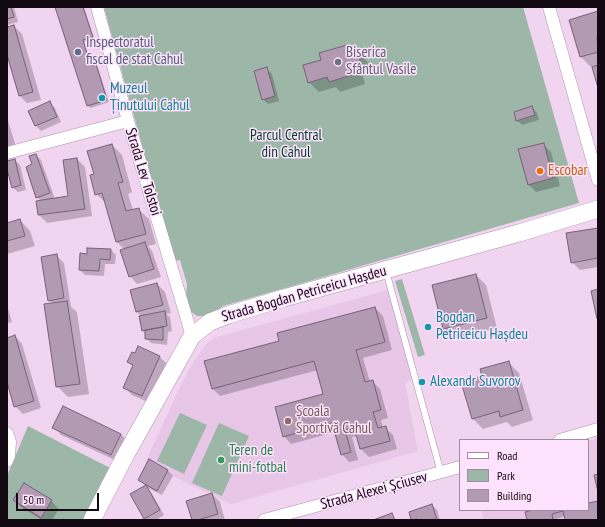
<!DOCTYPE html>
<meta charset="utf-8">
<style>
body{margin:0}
#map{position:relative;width:605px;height:527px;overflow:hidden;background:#f1d4f0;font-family:"PT Sans Narrow",sans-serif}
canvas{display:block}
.frame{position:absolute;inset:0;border:8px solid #120912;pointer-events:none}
.legend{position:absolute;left:459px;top:439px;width:130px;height:72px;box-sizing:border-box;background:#fee1fd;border:1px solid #a08b9f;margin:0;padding:5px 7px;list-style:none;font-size:12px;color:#120912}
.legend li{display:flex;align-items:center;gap:8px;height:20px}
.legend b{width:20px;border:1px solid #a08b9f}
.scale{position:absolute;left:16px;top:493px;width:83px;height:18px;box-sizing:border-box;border:2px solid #120912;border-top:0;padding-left:5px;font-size:12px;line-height:14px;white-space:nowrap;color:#120912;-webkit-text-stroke:3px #fee1fd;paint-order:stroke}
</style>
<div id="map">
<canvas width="605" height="527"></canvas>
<div class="frame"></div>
<ul class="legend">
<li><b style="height:5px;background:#fff"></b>Road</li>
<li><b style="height:11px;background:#9cb7a7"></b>Park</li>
<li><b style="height:11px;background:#b29ab2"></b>Building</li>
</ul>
<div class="scale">50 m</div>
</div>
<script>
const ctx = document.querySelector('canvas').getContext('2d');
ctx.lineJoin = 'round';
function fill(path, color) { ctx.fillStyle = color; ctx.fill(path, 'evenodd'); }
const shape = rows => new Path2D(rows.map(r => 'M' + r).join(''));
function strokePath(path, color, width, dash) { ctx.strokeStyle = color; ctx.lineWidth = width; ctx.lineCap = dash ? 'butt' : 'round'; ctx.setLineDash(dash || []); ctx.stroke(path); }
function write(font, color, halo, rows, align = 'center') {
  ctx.font = font + ' "PT Sans Narrow",sans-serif'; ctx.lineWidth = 3; ctx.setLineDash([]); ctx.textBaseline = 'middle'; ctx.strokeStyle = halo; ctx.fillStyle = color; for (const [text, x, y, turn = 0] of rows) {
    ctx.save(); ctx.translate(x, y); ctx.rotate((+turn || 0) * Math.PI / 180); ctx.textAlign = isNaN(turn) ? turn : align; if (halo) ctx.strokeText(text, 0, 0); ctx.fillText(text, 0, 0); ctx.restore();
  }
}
const built = shape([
 [388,290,413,378,405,384,418,451,231,504,145,463,178,391,192,364,207,343,213,338],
 [598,438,598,520,484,520,481,510,588,510,588,441]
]);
const green = shape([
 [104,7,523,7,579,203,223,306,212,314,203,316,197,316,190,311,186,297,187,284,180,260,174,261],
 [402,279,425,355,418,357,395,281],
 [180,413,207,425,184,474,157,461],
 [219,423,249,436,222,496,192,483],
 [28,426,112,469,85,520,7,520,7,476]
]);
const shadow = shape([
 [7,7,14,7,18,22,7,25],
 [56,7,84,7,94,39,84,42,92,66,95,65,98,68,109,102,91,108,88,106],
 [598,12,598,85,593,69,581,57],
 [14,26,22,34,41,100,27,103,20,96,7,52,7,28],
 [346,46,352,52,357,51,367,61,371,74,363,76,365,84,340,92,336,87,319,92,309,82,323,60],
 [267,69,272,74,279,101,268,104,263,99],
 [50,103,55,108,61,122,41,131,36,126],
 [532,107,537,113,539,120,522,125,517,120],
 [7,117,16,147,7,150],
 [543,144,551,152,560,186,536,192,528,184],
 [112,145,122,155,132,192,128,194,133,210,138,209,149,219,156,244,148,246,152,251,161,277,137,284,130,276,125,250,117,242,107,204,96,194,95,174],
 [36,155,41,160,55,199,69,197,77,159,85,167,92,216,47,223,39,215,37,202,41,201,37,197,33,165],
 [15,160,20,165,26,190,18,192,12,187,7,165,7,162],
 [20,220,30,231,35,246,7,254,7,224],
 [598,229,598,267,580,270,572,262],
 [111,250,116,255,115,264,105,264,104,276,85,275,80,270,88,255],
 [56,255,64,263,71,307,77,312,89,394,68,397,57,386,53,304,49,300],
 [476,275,486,285,497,328,454,339,444,328],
 [157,284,165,292,171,313,166,314,170,317,172,331,168,332,167,345,151,343,146,338,146,333,143,330,141,316,137,312,131,291],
 [7,305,12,322,7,323],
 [375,308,383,316,392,350,363,358,370,382,372,381,380,389,388,418,381,420,383,428,385,428,393,435,397,449,369,457,361,449,357,436,352,437,358,460,349,462,342,454,336,432,291,444,284,436,324,394,318,370,220,396,212,388,280,341],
 [15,336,22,344,41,408,23,414,15,406,7,379,7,339],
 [135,355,159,356,167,364,150,403,132,395,124,387,134,367,128,362],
 [508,362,519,373,533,420,512,427,507,422,483,429,473,419,484,376],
 [54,427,121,434,128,442,119,462,61,435],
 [150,461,168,471,173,476,162,495,146,487,151,492,164,515,156,520,146,520,145,518,132,495,146,486,139,480],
 [212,494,220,502,225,520,193,520],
 [15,500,51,501,59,509,52,520,42,520,22,508],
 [598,502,598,520,566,520,565,516,556,519,557,520,528,520,537,510,588,510,588,504],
 [432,505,437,510,440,520,412,520,410,512]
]);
const building = shape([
 [7,7,11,7,14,17,7,19,7,7],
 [55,7,83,7,93,37,83,40,91,66,96,64,107,100,87,106,55,7],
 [598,11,598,36,597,36,598,52,580,57,569,20,598,11],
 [14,25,33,92,19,96,7,55,7,27,14,25],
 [347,45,349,52,357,49,361,64,353,66,355,74,329,82,327,77,308,83,303,65,321,60,319,53,347,45],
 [598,65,598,88,592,67,598,65],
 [267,67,275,96,262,100,254,71,267,67],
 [50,101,57,117,35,126,28,111,50,101],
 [532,106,535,115,516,121,514,112,532,106],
 [544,143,553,178,528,185,518,149,544,143],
 [112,144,123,182,118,183,126,211,139,208,146,234,116,242,102,193,95,195,90,175,94,174,87,151,112,144],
 [36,154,50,193,36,198,26,167,32,164,29,156,36,154],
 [77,158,85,209,38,215,36,201,68,196,63,160,77,158],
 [15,159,21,185,12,188,7,169,7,161,15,159],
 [20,219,25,236,7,241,7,223,20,219],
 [598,228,598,258,571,263,566,233,598,228],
 [145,242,154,269,129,277,120,250,145,242],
 [87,248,111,249,110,260,100,259,99,271,79,270,80,253,87,254,87,248],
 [57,254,64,298,48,301,41,257,57,254],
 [476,274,487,318,443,329,432,285,476,274],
 [157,283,163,305,136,312,130,290,157,283],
 [598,289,598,319,597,319,591,291,598,289],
 [67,301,80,384,56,387,44,304,67,301],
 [375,307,385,342,356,350,365,382,373,380,381,410,373,412,378,428,386,426,390,441,360,449,354,427,345,430,351,452,341,455,332,423,283,437,275,407,323,394,314,361,212,389,204,361,279,341,277,333,375,307],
 [165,311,167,326,142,331,139,316,165,311],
 [163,327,163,340,145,339,145,330,163,327],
 [15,335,34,401,14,407,7,382,7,338,15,335],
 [138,346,160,356,142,396,123,388,133,365,127,362,132,352,135,353,138,346],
 [509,361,523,410,500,417,499,411,472,419,461,382,482,376,480,369,509,361],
 [63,406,121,434,111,455,52,428,63,406],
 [149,459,168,470,157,491,138,480,149,459],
 [598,474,598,492,594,475,598,474],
 [24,483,52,500,41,518,13,500,24,483],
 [146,485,160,510,144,519,130,494,146,485],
 [212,493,218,514,198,520,192,520,186,501,212,493],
 [598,501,598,520,565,520,563,511,552,514,553,520,527,520,525,512,533,510,588,510,588,503,598,501],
 [432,504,437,520,417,520,417,519,411,520,409,512,432,504],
 [392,513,395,520,373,520,392,513]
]);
const service = shape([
 [386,271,441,473]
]);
const minor = shape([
 [97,7,128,121,192,336],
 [549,7,598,180],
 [7,153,128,121],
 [7,433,10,442,9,456,7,461],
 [560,440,598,429],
 [264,520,460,467]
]);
const secondary = shape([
 [92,520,125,456,192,336,210,322,228,315,284,298,519,233,598,209]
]);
const markers = [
 [78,52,4,"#5c6f8a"],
 [338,62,4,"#6b7280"],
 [102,98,4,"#0f9aa8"],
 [540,171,4,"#e8710a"],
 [428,327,4,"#0f9aa8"],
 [422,382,4,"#0f9aa8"],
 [288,421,4,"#8d6e63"],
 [221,460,4,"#2e9e5b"]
];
const serviceNames = [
 ["Inspectoratul",86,43],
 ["fiscal de stat Cahul",86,60]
];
const worshipNames = [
 ["Biserica",346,53],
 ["Sfântul Vasile",346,70]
];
const cultureNames = [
 ["Muzeul",110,89],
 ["Ținutului Cahul",110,106],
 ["Bogdan",436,318],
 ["Petriceicu Hașdeu",436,335],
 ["Alexandr Suvorov",430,382]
];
const parkNames = [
 ["Parcul Central",286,136],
 ["din Cahul",286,153]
];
const foodNames = [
 ["Escobar",548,171]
];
const streetNames = [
 ["Strada Lev Tolstoi",143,172,73],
 ["Strada Bogdan Petriceicu Hașdeu",304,294,-16],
 ["Strada Alexei Șciusev",374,491,-15]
];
const educationNames = [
 ["Școala",296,412],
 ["Sportivă Cahul",296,429]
];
const leisureNames = [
 ["Teren de",229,451],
 ["mini-fotbal",229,468]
];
fill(built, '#e8c6e7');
fill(green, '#9cb7a7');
fill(shadow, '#0003');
fill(building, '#b29ab2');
strokePath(building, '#796079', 1);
strokePath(service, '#ab90aa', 7);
strokePath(minor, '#ab90aa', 13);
strokePath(secondary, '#ab90aa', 18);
strokePath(service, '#fff', 6);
strokePath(minor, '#fff', 12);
strokePath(secondary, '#fff', 17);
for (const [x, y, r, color] of markers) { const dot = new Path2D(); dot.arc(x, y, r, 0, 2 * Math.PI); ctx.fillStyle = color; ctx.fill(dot); strokePath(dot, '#fee1fd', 1.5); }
write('15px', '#4e5e75', '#fee1fd', serviceNames, 'left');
write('15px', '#5b616d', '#fee1fd', worshipNames, 'left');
write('15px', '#0d838f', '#fee1fd', cultureNames, 'left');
write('15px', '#003e25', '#fee1fd', parkNames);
write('15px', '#c56008', '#fee1fd', foodNames, 'left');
write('15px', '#120912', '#fee1fd', streetNames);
write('15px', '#785e54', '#fee1fd', educationNames, 'left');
write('15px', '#27864d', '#fee1fd', leisureNames, 'left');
</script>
